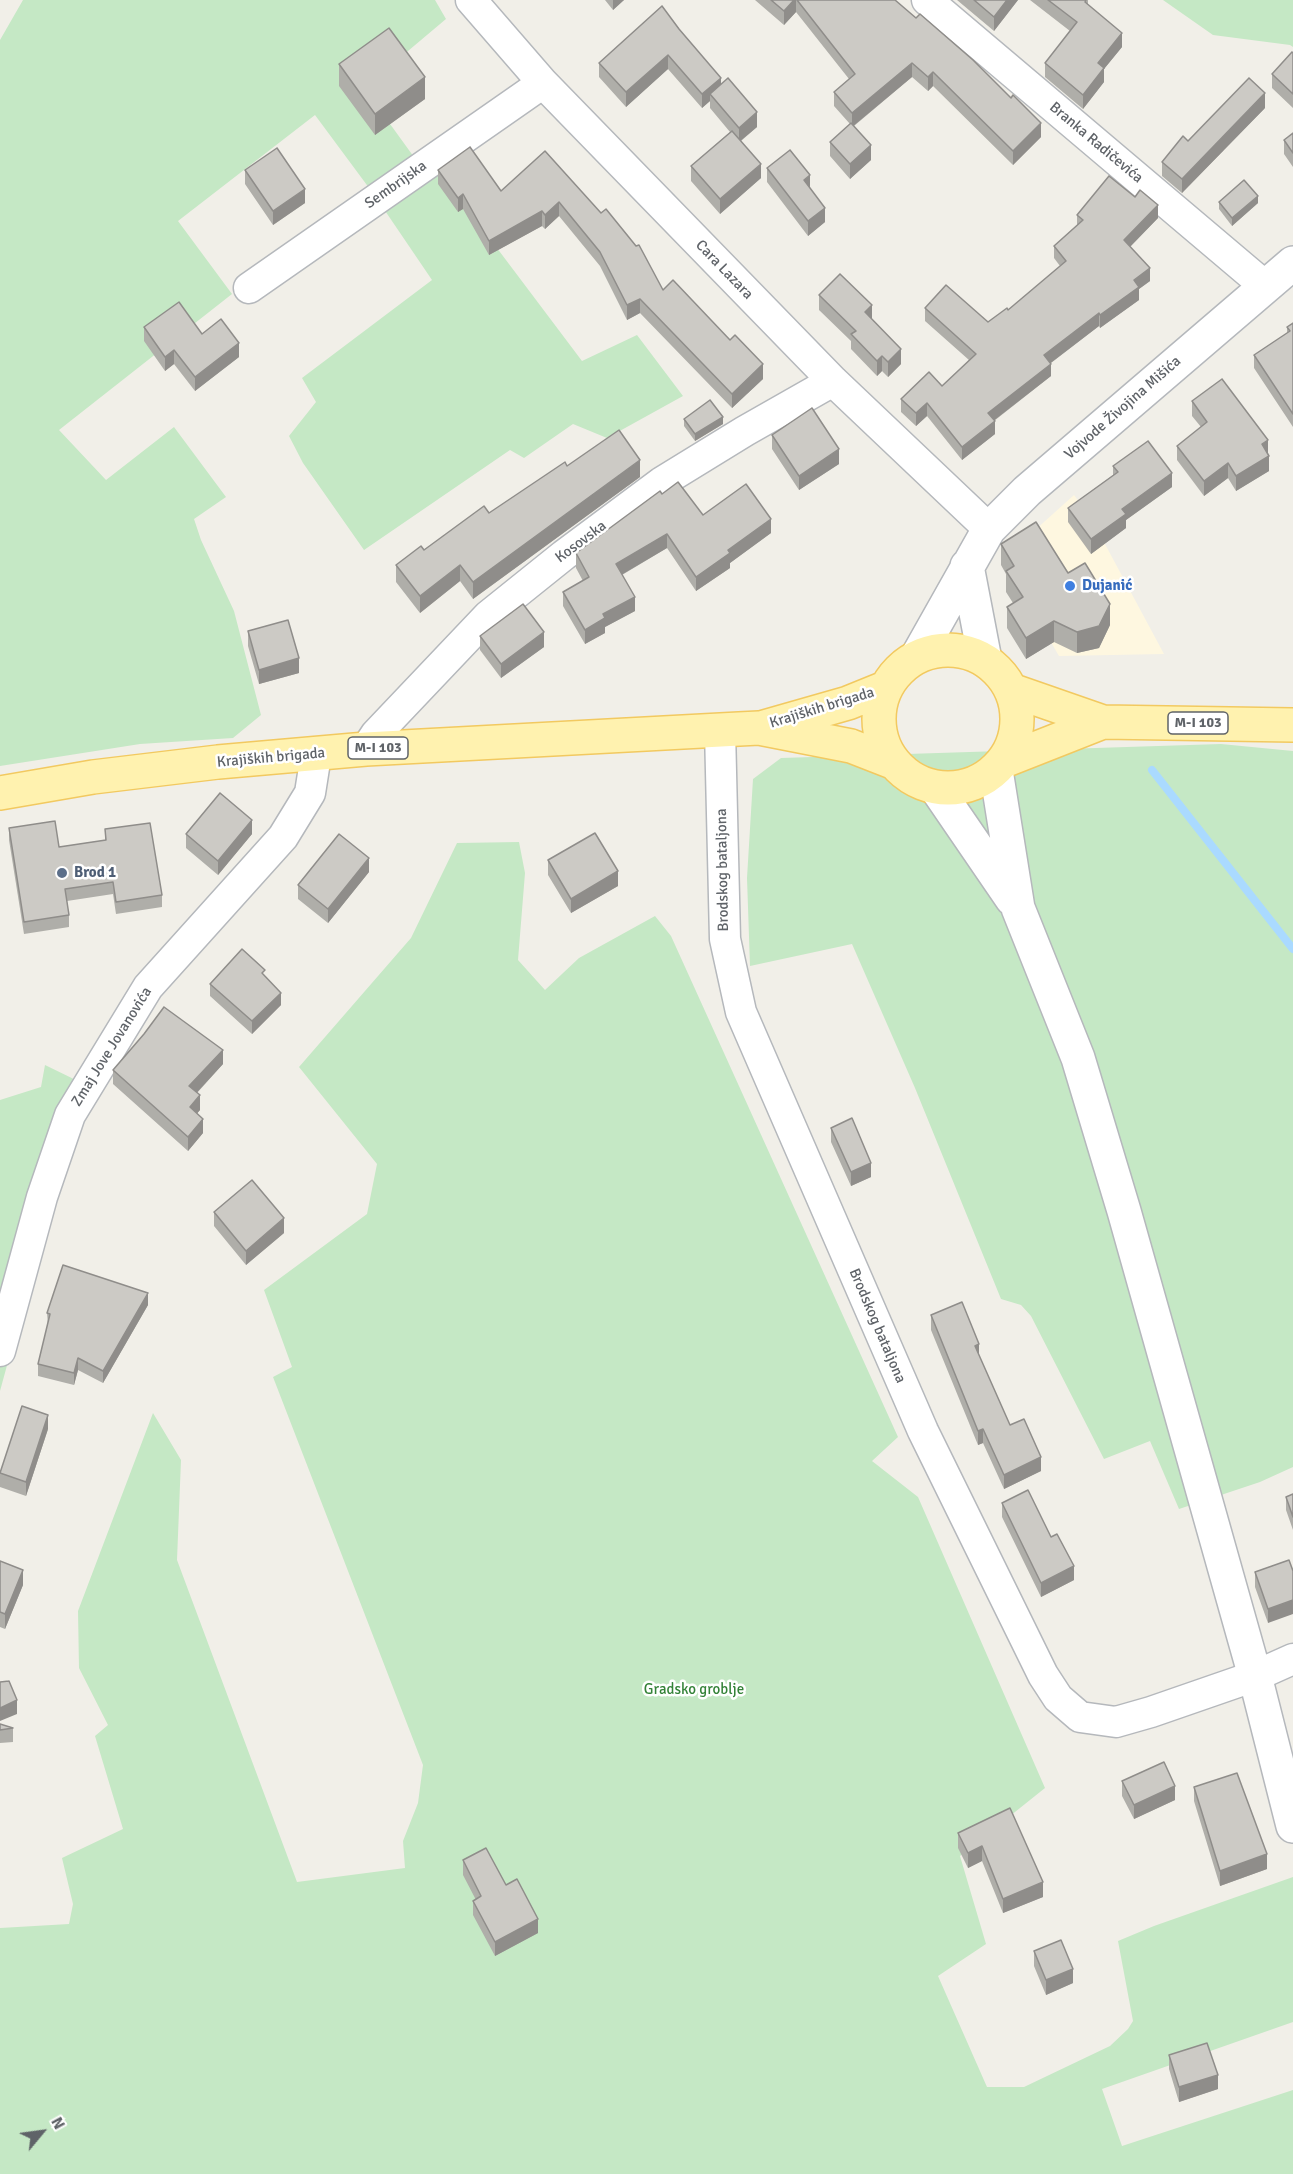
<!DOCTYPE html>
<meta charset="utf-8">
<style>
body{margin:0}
#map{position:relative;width:1293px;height:2174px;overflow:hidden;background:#f1efe8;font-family:Signika,sans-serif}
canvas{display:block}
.north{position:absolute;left:12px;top:2102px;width:60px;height:60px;-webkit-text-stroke:4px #fff;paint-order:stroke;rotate:61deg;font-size:16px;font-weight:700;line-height:24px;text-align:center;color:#5f6368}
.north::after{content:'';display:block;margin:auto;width:21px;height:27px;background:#5f6368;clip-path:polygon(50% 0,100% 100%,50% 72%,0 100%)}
</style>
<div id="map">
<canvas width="1293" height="2174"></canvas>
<div class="north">N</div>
</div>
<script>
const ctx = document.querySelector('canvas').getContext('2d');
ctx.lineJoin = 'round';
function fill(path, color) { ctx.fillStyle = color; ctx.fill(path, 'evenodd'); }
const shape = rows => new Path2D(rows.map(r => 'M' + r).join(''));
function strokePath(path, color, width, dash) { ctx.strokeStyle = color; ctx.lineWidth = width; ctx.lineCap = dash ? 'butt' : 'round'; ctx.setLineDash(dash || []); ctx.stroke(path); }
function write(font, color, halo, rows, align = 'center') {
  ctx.font = font + ' Signika,sans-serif'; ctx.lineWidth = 5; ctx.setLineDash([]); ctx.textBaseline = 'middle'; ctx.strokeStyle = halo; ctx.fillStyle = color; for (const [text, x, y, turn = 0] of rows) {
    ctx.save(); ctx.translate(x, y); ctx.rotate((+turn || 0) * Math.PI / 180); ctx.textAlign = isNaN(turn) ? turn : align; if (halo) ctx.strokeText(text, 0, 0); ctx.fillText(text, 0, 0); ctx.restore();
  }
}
const commercial = shape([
 [1074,495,1091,518,1164,654,1059,656,1045,632,1004,558]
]);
const green = shape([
 [23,0,435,0,446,19,364,88,419,164,445,179,582,361,637,335,683,396,607,438,573,424,524,458,510,450,364,550,303,463,289,436,316,402,302,378,432,280,375,196,315,115,178,221,232,294,59,430,106,480,174,427,226,497,194,519,201,540,234,611,261,715,233,738,140,744,0,766,0,40],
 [1163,0,1293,0,1293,47,1290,45,1213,35],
 [1221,744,1293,751,1293,1467,1260,1482,1179,1509,1150,1441,1104,1459,1031,1316,1021,1305,1001,1299,915,1088,852,944,750,966,747,878,753,779,781,758],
 [519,842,525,873,518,960,545,990,579,958,655,916,671,936,898,1437,872,1461,918,1497,1045,1788,960,1856,986,1944,938,1976,987,2087,1024,2087,1110,2046,1128,2029,1133,2021,1118,1941,1154,1926,1293,1877,1293,2022,1102,2089,1122,2146,1293,2090,1293,2174,0,2174,0,1928,69,1924,73,1904,62,1858,123,1829,95,1736,108,1725,79,1668,78,1611,153,1413,181,1460,177,1560,297,1882,405,1868,403,1841,418,1803,423,1765,273,1377,292,1367,264,1290,367,1214,377,1164,299,1067,411,938,457,843],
 [45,1065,84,1084,0,1391,0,1100,41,1087]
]);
const stream = shape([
 [1152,770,1293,949]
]);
const minor = shape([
 [471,0,543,83,833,381,989,529],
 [927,0,1265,286],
 [249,288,543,83],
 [720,730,725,939,741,1012,923,1431,1043,1675,1058,1698,1080,1717,1116,1722,1151,1712,1255,1676,1293,1659],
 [366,749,376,734,488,616,564,555,662,482,745,431,833,381],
 [0,1351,42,1197,70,1115,148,987,283,837,310,793,316,755]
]);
const tertiary = shape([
 [967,566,985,660],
 [918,655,989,529,1027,491,1293,263],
 [996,770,1018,908,1078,1058,1124,1211,1255,1676,1293,1826],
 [936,788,1012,899]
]);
const primary = shape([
 '879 719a69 69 0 1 1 138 0a69 69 0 1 1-138 0Z',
 [1011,690,1103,722,1293,725],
 [764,727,848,703,885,688],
 [1004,761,1103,722],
 [0,793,93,777,218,762,366,749,739,729,759,728,851,746,892,762]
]);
const wall = shape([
 [605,0,624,0,613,10],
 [755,0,895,0,1041,137,1013,165,933,86,928,91,912,77,854,126,871,160,850,179,830,156,830,142,850,124,834,106,834,92,849,79,796,12,784,25],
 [957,0,1018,0,994,31],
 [1030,0,1088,0,1088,5,1122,47,1104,69,1104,82,1083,109,1045,77,1045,63,1070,31],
 [662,6,721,84,757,127,741,141,761,178,720,214,691,181,691,166,730,132,710,108,710,101,702,108,668,69,626,107,599,77,599,63],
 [1293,53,1293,108,1272,88,1272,74],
 [339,64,425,99,375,135,339,86],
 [1265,108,1182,193,1162,176,1162,162,1188,141],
 [1293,133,1293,167,1284,154,1284,140],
 [545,151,663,290,763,379,732,408,640,313,627,320,600,266,559,216,545,229,542,226,489,255,463,209,458,212,438,184,438,170,501,191],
 [767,168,810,188,825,222,808,236,767,182],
 [245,170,305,203,273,225,245,184],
 [1219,202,1258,203,1232,226,1219,209],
 [1077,215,1158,218,1130,247,1150,281,1139,289,1139,300,1100,328,1099,326,1051,363,1051,376,994,421,995,434,962,460,927,416,916,426,901,412,901,399,942,386,969,360,925,321,925,308,988,322,1008,310,1060,266,1054,258,1054,246,1077,225],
 [819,295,872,319,901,364,888,377,882,371,877,376,851,349,851,341,819,310],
 [1293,323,1293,427,1254,368,1254,355,1287,333,1287,327],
 [144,327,202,334,239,357,195,391,174,364,165,371,144,341],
 [1192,401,1268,454,1269,471,1236,491,1228,478,1204,496,1177,460,1177,446,1201,427,1192,416],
 [684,419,723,424,695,441,684,426],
 [772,435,839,464,799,490,772,449],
 [567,466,640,477,473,599,460,581,420,613,396,582,396,565,489,513],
 [1113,466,1172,487,1126,520,1126,528,1091,554,1068,522,1068,508,1113,475],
 [662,494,703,515,771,533,730,563,730,568,696,591,667,548,622,575,635,611,605,627,605,633,585,644,563,606,563,592,583,581,576,568,576,553],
 [1001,544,1068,573,1110,625,1099,648,1077,653,1054,642,1026,659,1007,628,1007,607,1013,603,1006,592,1006,574,1001,565],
 [248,631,299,673,259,684,248,646],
 [480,636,544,647,501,678,480,650],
 [9,828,59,847,105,840,105,829,162,895,162,907,116,914,113,894,67,901,69,915,69,927,24,934,9,840],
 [186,834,252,834,218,875,186,848],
 [548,860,618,886,571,913,548,875],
 [369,872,328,923,298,899,298,885],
 [265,976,281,1005,252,1034,210,996,210,984],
 [223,1064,197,1093,200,1110,197,1113,203,1133,188,1151,113,1084,113,1070],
 [831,1128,871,1177,851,1186,831,1142],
 [214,1212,284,1233,246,1265,214,1226],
 [148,1305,103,1383,78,1370,74,1385,38,1376,38,1364,48,1325,47,1313],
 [931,1315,979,1355,1010,1425,1041,1471,1004,1489,983,1443,978,1445,931,1330],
 [48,1429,26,1496,0,1487,0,1471],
 [1293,1494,1293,1530,1286,1510,1286,1497],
 [1002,1503,1051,1537,1074,1580,1041,1597,1002,1517],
 [1289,1560,1268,1623,1255,1587,1255,1572],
 [0,1561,23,1585,5,1629,0,1627],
 [0,1724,13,1728,13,1742,0,1743],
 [1122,1781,1175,1800,1134,1819,1122,1796],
 [1194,1787,1267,1869,1220,1886,1194,1801],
 [1010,1808,1043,1897,1003,1913,982,1861,968,1868,958,1848,958,1833],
 [463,1860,506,1885,538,1933,495,1956,473,1915,473,1901,476,1900,463,1875],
 [1034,1951,1073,1983,1046,1995,1034,1966],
 [1169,2055,1218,2089,1179,2102,1169,2069]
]);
const shadedWall = shape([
 [613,0,624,0,613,10],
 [794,0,796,0,796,12,784,25,784,11],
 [1007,0,1018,0,994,31,994,17],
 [1122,33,1122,47,1104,69,1104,82,1083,109,1083,95,1098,63],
 [668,55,668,69,626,107,626,92],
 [912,63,912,77,852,127,852,113],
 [933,72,933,86,928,91,928,77],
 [425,77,425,99,375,135,375,114],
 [721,78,721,92,710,94,710,101,702,108,702,94],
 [1265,93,1265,108,1182,193,1182,179],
 [757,112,757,127,739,142,739,128],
 [1041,123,1041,137,1013,165,1013,151],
 [871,145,871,160,850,179,850,164],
 [761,164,761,178,720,214,720,199],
 [810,175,810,190,804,180],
 [305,189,305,203,273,225,273,211],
 [463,194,463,209,458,212,458,198],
 [1258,196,1258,203,1232,226,1232,218],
 [559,202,559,216,545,229,545,215],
 [1158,205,1158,218,1124,253,1124,240],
 [825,208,825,222,808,236,808,221],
 [542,211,542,226,489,255,489,241],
 [1150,268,1150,281,1139,289,1139,300,1100,328,1100,315,1134,280],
 [640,299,640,313,627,320,627,305],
 [872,305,872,319,865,312],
 [1099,313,1099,326,1044,368,1044,355],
 [239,343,239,357,195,391,195,377],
 [901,349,901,364,888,377,888,362],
 [174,350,174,364,165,371,165,357],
 [882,356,882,371,877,376,877,361],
 [763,364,763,379,732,408,732,394],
 [1051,364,1051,376,988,425,988,413],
 [927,403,927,416,916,426,916,413],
 [723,417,723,424,695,441,695,434],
 [995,421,995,434,962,460,962,447],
 [1268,440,1268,455,1262,444],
 [839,449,839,464,799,490,799,476],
 [1269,456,1269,471,1236,491,1236,476],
 [640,460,640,477,473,599,473,582],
 [1228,463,1228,478,1204,496,1204,481],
 [1172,473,1172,487,1126,520,1126,528,1091,554,1091,539,1122,509],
 [771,519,771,533,730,563,730,568,696,591,696,577,728,550],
 [667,534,667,548,616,578,616,564],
 [460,565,460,581,420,613,420,596],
 [635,597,635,611,605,627,605,633,585,644,585,630,603,614],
 [1110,604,1110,625,1099,648,1077,653,1077,632],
 [1054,621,1054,642,1026,659,1026,638],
 [544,632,544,647,501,678,501,664],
 [299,658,299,673,259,684,259,670],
 [252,820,252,834,218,875,218,861],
 [369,858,369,872,328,923,328,909],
 [618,871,618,886,571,913,571,899],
 [281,993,281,1005,252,1034,252,1021],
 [223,1050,223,1064,189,1101,189,1086],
 [200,1095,200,1110,190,1122,190,1107],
 [203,1119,203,1133,188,1151,188,1137],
 [871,1163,871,1177,851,1186,851,1172],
 [284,1218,284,1233,246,1265,246,1251],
 [148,1293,148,1305,103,1383,103,1371],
 [979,1344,979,1359,975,1346],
 [78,1358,78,1370,74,1385,74,1373],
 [48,1415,48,1429,26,1496,26,1482],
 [983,1429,983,1443,978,1445,978,1431],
 [1041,1457,1041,1471,1004,1489,1004,1475],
 [1074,1566,1074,1580,1041,1597,1041,1583],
 [23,1570,23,1585,5,1629,5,1614],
 [1293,1600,1293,1614,1268,1623,1268,1609],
 [17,1700,17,1714,0,1721,0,1708],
 [1175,1786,1175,1800,1134,1819,1134,1805],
 [982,1846,982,1861,968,1868,968,1853],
 [1267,1854,1267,1869,1220,1886,1220,1871],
 [1043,1882,1043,1897,1003,1913,1003,1899],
 [538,1919,538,1933,495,1956,495,1942],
 [1073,1969,1073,1983,1046,1995,1046,1980],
 [1218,2075,1218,2089,1179,2102,1179,2087]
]);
const building = shape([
 [771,0,794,0,784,11,771,0],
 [797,0,895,0,916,18,920,14,973,60,1011,98,1013,95,1041,123,1013,151,933,72,928,77,912,63,852,113,834,92,855,74,797,0],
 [974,0,1007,0,994,17,974,0],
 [1048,0,1086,0,1085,2,1122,33,1098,63,1104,68,1083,95,1045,63,1077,22,1048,0],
 [662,6,679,29,721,78,702,94,668,55,626,92,599,63,662,6],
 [389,28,425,77,375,114,339,64,389,28],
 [1292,52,1293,53,1293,94,1272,74,1292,52],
 [728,78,757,112,739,128,710,94,728,78],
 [1249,78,1265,93,1182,179,1162,162,1183,136,1188,141,1249,78],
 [851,123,871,145,850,164,830,142,851,123],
 [732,131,761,164,720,199,691,166,732,131],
 [1293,133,1293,153,1284,140,1293,133],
 [470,147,501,191,545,151,601,213,606,209,636,246,639,245,663,290,673,280,730,340,735,335,763,364,732,394,640,299,627,305,600,252,559,202,545,215,542,211,489,241,463,194,458,198,438,170,470,147],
 [277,148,305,189,273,211,245,170,277,148],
 [790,150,810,175,804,180,825,208,808,221,767,168,790,150],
 [1109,176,1135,197,1140,190,1158,205,1124,240,1150,268,1134,280,1139,287,1100,315,1099,313,1044,355,1051,364,988,413,995,421,962,447,927,403,916,413,901,399,929,372,942,386,976,354,925,308,946,285,988,322,1007,308,1008,310,1066,261,1054,246,1083,220,1077,215,1109,176],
 [1244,180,1258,196,1232,218,1219,202,1244,180],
 [840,274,872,305,865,312,901,349,888,362,882,356,877,361,851,334,856,331,819,295,840,274],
 [179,302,202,334,221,319,239,343,195,377,174,350,165,357,144,327,179,302],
 [1293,323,1293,414,1254,355,1290,331,1287,327,1293,323],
 [1222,379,1268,440,1262,444,1269,456,1236,476,1228,463,1204,481,1177,446,1207,422,1192,401,1222,379],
 [710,400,723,417,695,434,684,419,710,400],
 [812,408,839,449,799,476,772,435,812,408],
 [619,430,640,460,473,582,460,565,420,596,396,565,421,546,424,550,484,506,489,513,565,462,567,466,619,430],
 [1148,441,1172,473,1122,509,1126,514,1091,539,1068,508,1118,472,1113,466,1148,441],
 [678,482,703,515,746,484,771,519,728,550,730,553,696,577,667,534,616,564,635,597,603,614,605,618,585,630,563,592,589,577,576,553,660,491,662,494,678,482],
 [1036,522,1068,573,1085,563,1110,604,1099,626,1077,632,1054,621,1026,638,1007,607,1023,597,1006,571,1014,566,1001,544,1036,522],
 [523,604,544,632,501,664,480,636,523,604],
 [288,620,299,658,259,670,248,631,288,620],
 [220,793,252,820,218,861,186,834,220,793],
 [55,821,59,847,106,840,105,829,150,823,162,895,116,902,113,882,65,889,69,915,24,922,9,828,55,821],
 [595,833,618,871,571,899,548,860,595,833],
 [339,834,369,858,328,909,298,885,339,834],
 [242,949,265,970,262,973,281,993,252,1021,210,984,242,949],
 [164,1007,223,1050,189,1086,200,1095,190,1107,203,1119,188,1137,113,1070,144,1034,164,1007],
 [852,1118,871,1163,851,1172,831,1128,852,1118],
 [252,1180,284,1218,246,1251,214,1212,252,1180],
 [63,1265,148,1293,103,1371,78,1358,74,1373,38,1364,50,1314,47,1313,63,1265],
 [962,1302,979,1344,975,1346,1010,1425,1024,1419,1041,1457,1004,1475,983,1429,978,1431,931,1315,962,1302],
 [22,1406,48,1415,26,1482,0,1473,22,1406],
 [1028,1490,1051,1537,1057,1534,1074,1566,1041,1583,1002,1503,1028,1490],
 [1293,1494,1293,1517,1286,1497,1293,1494],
 [1289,1560,1293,1571,1293,1600,1268,1609,1255,1572,1289,1560],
 [0,1561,23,1570,5,1614,0,1612,0,1561],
 [9,1681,17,1700,0,1708,0,1682,9,1681],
 [0,1724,13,1728,0,1730,0,1724],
 [1164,1762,1175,1786,1134,1805,1122,1781,1164,1762],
 [1237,1773,1267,1854,1220,1871,1194,1787,1237,1773],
 [1010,1808,1043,1882,1003,1899,982,1846,968,1853,958,1833,1010,1808],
 [486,1848,506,1885,517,1879,538,1919,495,1942,473,1901,481,1896,463,1860,486,1848],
 [1061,1940,1073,1969,1046,1980,1034,1951,1061,1940],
 [1207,2043,1218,2075,1179,2087,1169,2055,1207,2043]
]);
const markers = [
 [1070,586,6,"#3f7fe0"],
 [62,873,6,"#5c6f8a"]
];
const shields = [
 [1198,723,60],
 [378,748,60]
];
const shieldNames = [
 ["M-I 103",1198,723],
 ["M-I 103",378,748]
];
const streetNames = [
 ["Branka Radičevića",1096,143,40],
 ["Sembrijska",396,185,-35],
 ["Cara Lazara",724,270,46],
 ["Vojvode Živojina Mišića",1123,408,-41],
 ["Kosovska",581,542,-37],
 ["Krajiških brigada",822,708,-17],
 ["Krajiških brigada",271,758,-5],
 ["Brodskog bataljona",723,870,-91],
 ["Zmaj Jove Jovanovića",112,1047,-58],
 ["Brodskog bataljona",877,1326,67]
];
const shopNames = [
 ["Dujanić",1082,586]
];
const serviceNames = [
 ["Brod 1",74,873]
];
const parkNames = [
 ["Gradsko groblje",694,1690]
];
fill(commercial, '#fef7e0');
fill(green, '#c5e8c5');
strokePath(stream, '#aadaff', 8);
strokePath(minor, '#b5b8bc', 33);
strokePath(tertiary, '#b5b8bc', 36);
strokePath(primary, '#f2c960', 36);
strokePath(minor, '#fff', 30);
strokePath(tertiary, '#fff', 33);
strokePath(primary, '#fff2af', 33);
fill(wall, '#afaea9');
fill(shadedWall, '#8f8d8a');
fill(building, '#cccac5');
strokePath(building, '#8f8d8a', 1.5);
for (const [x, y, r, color] of markers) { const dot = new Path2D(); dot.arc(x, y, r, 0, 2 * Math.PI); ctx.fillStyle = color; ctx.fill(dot); strokePath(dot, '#fff', 2); }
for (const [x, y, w] of shields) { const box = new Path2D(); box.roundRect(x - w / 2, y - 11, w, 22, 4.5); ctx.fillStyle = '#fff'; ctx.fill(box); strokePath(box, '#5f6368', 1.5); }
write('bold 14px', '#5f6368', null, shieldNames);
write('15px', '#5f6368', '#fff', streetNames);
write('bold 15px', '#366cbe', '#fff', shopNames, 'left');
write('bold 15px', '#4e5e75', '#fff', serviceNames, 'left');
write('15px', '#348238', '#fff', parkNames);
</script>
